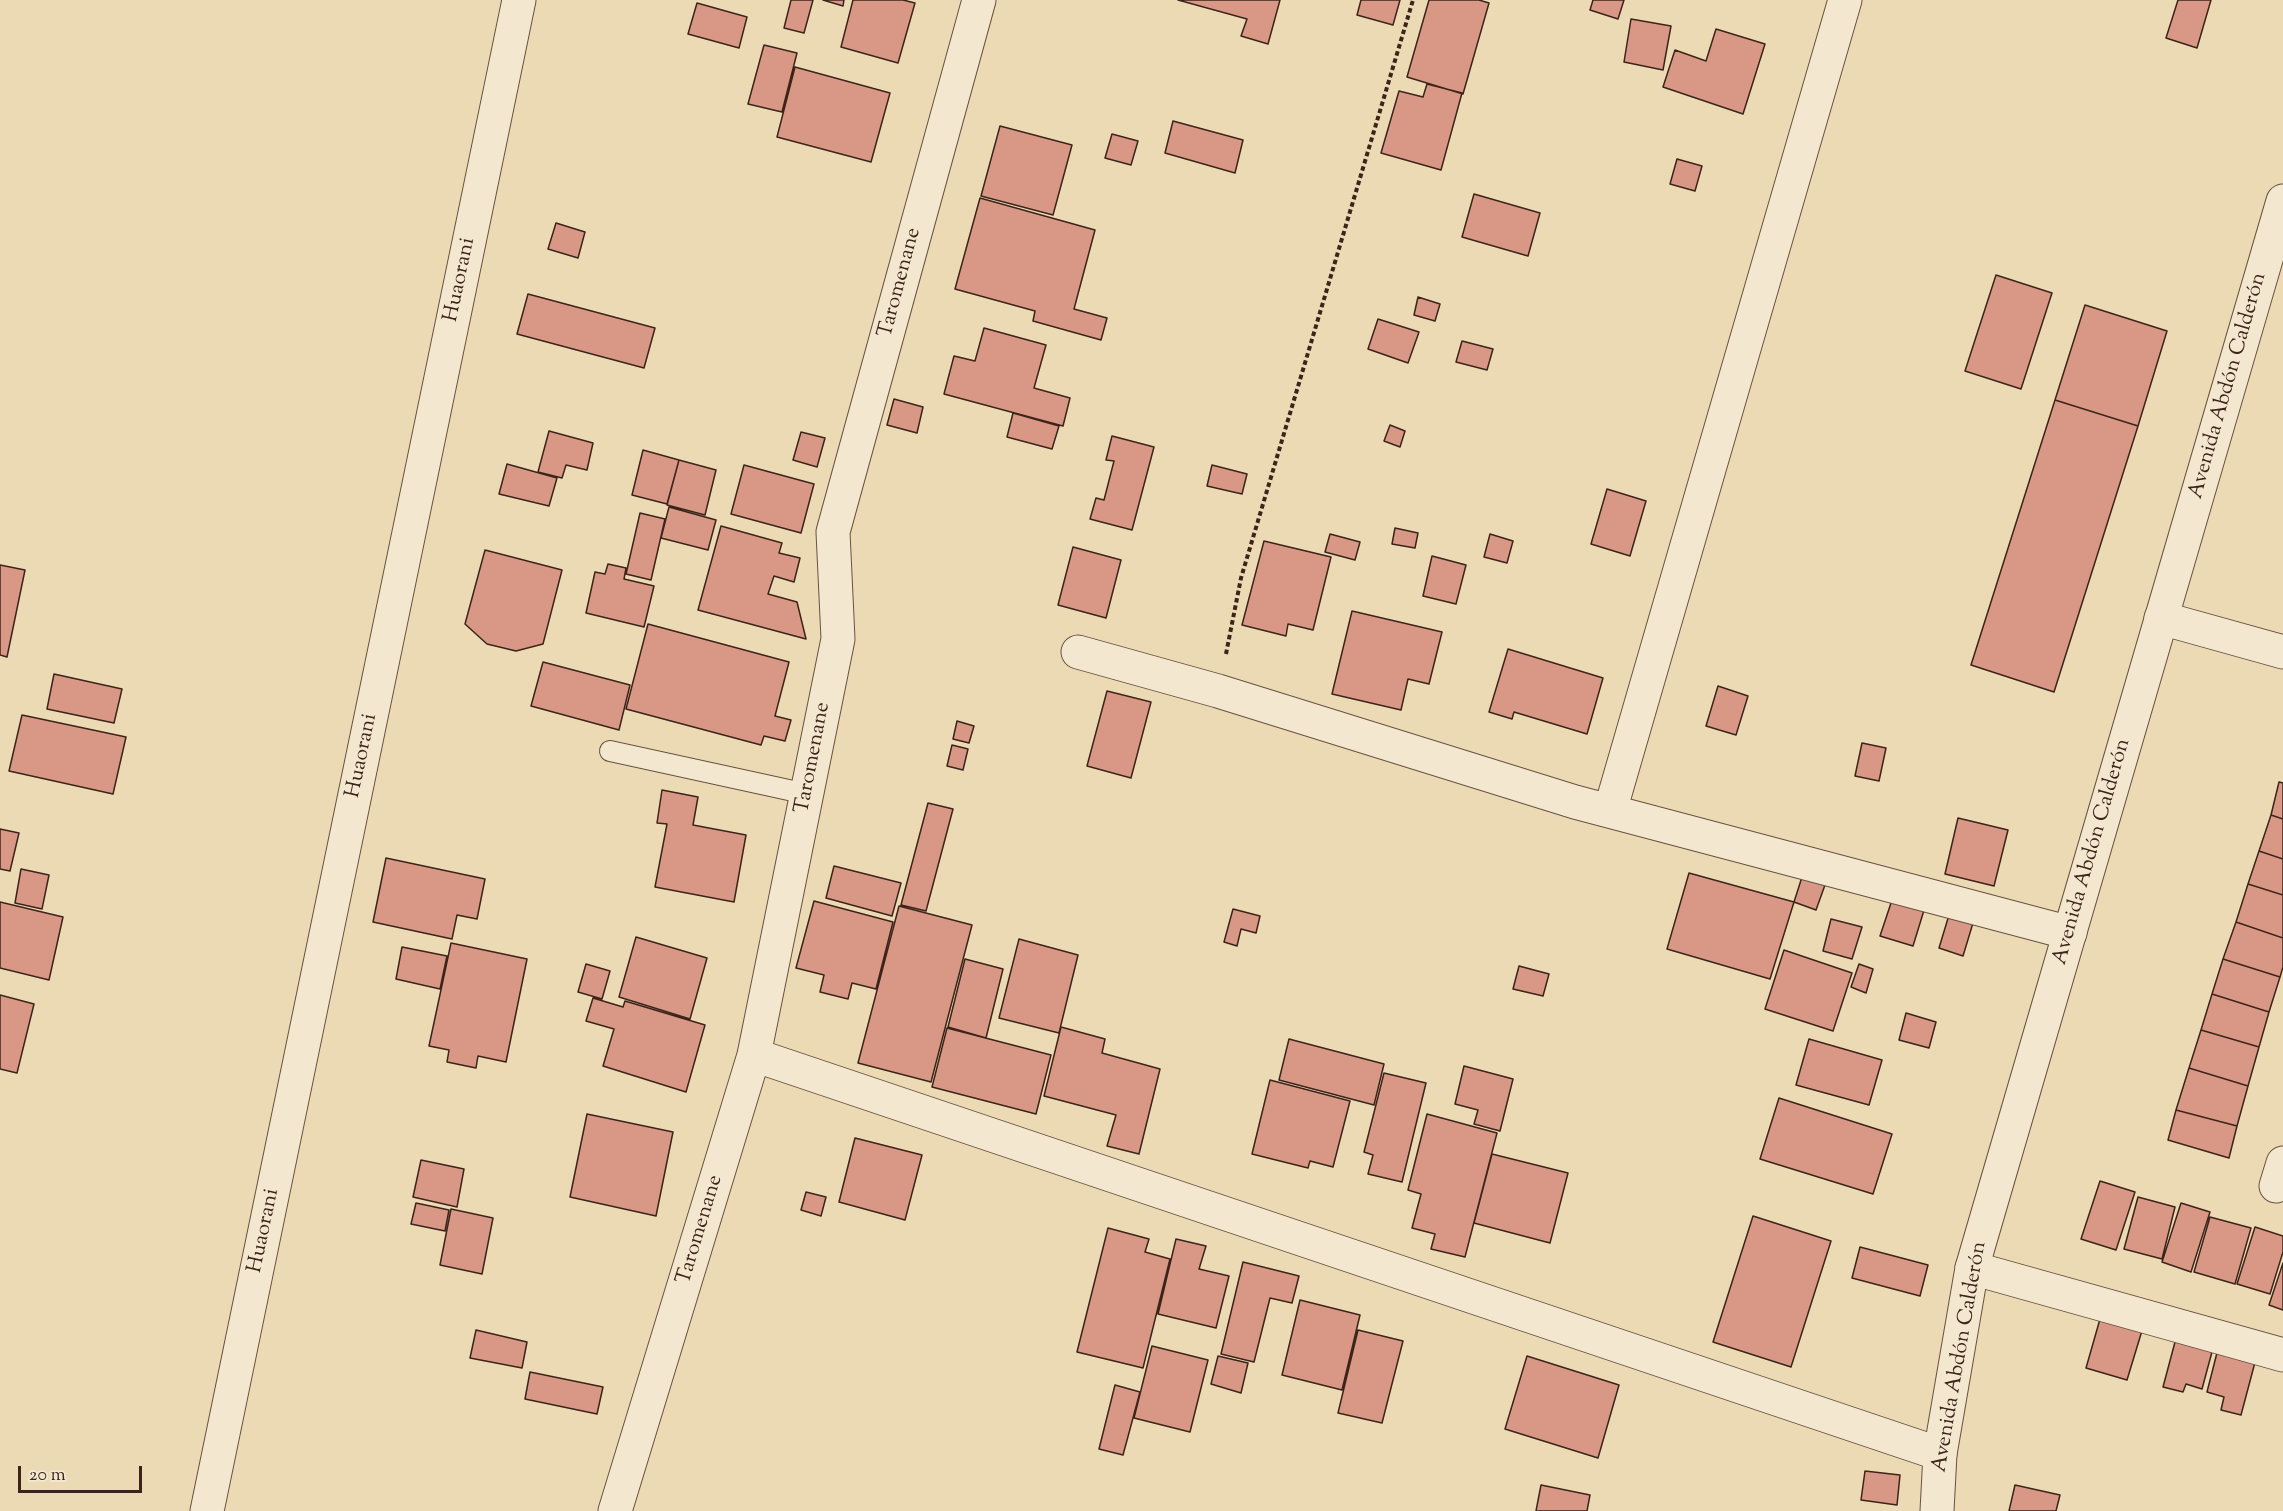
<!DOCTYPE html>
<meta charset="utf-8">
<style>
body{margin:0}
#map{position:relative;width:2283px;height:1511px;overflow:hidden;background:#ecdab5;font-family:"Sorts Mill Goudy",serif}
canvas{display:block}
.scale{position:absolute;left:18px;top:1466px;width:124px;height:27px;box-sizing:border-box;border:3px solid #3c241a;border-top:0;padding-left:8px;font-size:18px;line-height:21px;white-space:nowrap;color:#3c241a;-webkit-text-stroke:4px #f3e7cf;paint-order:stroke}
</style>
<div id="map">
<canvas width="2283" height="1511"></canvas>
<div class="scale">20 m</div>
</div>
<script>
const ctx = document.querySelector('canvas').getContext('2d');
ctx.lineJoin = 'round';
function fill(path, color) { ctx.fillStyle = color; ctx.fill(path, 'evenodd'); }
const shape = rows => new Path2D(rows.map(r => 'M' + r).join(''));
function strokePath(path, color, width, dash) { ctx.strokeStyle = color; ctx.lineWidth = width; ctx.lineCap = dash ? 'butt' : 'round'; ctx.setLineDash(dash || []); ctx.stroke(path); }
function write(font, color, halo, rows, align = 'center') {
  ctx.font = font + ' "Sorts Mill Goudy",serif'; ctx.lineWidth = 4.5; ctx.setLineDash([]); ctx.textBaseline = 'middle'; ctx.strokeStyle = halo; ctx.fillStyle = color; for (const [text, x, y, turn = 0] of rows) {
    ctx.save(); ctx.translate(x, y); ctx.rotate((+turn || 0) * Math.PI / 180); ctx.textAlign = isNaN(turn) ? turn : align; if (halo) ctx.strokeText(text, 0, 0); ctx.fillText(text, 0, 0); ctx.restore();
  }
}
const building = shape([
 [791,0,813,0,804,33,784,28,791,0],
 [823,0,844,0,843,6,823,0],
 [853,0,903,0,915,3,898,63,841,47,853,0],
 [1178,0,1280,0,1268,44,1241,36,1247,19,1178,0],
 [1361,0,1400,0,1393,25,1357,15,1361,0],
 [1429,0,1479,0,1489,3,1463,94,1407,77,1429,0],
 [1593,0,1624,0,1618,19,1590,10,1593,0],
 [2178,0,2211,0,2197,48,2166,38,2178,0],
 [697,3,747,17,739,48,688,34,697,3],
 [1631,19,1671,26,1663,70,1624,62,1631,19],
 [1716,29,1765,44,1743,114,1663,87,1675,50,1706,61,1716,29],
 [764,45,797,53,782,112,748,104,764,45],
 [795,67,890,93,871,162,777,137,795,67],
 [1427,84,1462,93,1441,170,1381,153,1399,91,1423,97,1427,84],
 [1173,121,1243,140,1235,173,1165,153,1173,121],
 [1000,126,1072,145,1053,215,981,196,1000,126],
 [1112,134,1138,141,1131,165,1105,158,1112,134],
 [1677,159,1702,166,1695,191,1670,184,1677,159],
 [1474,194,1540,213,1528,256,1462,237,1474,194],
 [980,198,1095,230,1074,309,1107,318,1101,340,1033,321,1035,311,955,289,980,198],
 [556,223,585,232,578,258,548,249,556,223],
 [1996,275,2052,293,2021,389,1965,371,1996,275],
 [528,294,655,328,644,368,517,334,528,294],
 [1418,297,1440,304,1435,321,1414,315,1418,297],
 [2085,305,2167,331,2138,426,2055,400,2085,305],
 [1378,319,1419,332,1408,363,1368,349,1378,319],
 [984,328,1046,345,1034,388,1070,398,1063,426,944,394,954,356,975,361,984,328],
 [1462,341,1493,349,1487,370,1456,362,1462,341],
 [894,399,923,407,917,433,887,425,894,399],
 [2055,400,2138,426,2054,692,1971,665,2055,400],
 [1013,413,1059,426,1052,449,1007,437,1013,413],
 [1390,425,1405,431,1400,447,1384,441,1390,425],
 [549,431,593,443,587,470,566,465,562,478,538,472,549,431],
 [801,432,825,438,817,467,793,460,801,432],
 [1112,436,1154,447,1132,530,1090,519,1096,498,1104,500,1114,461,1106,460,1112,436],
 [643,450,679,460,667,504,632,495,643,450],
 [679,460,716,470,705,515,667,505,679,460],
 [507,464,557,478,549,506,499,494,507,464],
 [744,465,814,484,801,533,731,514,744,465],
 [1212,465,1247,474,1242,494,1207,486,1212,465],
 [1607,489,1646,501,1630,556,1591,544,1607,489],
 [669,507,716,520,708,550,661,538,669,507],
 [640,513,665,519,651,580,626,574,640,513],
 [721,526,782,543,779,553,800,558,794,582,774,576,768,594,797,602,806,639,698,610,721,526],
 [1395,528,1418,533,1415,548,1392,544,1395,528],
 [1330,534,1360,542,1355,560,1325,552,1330,534],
 [1490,534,1513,541,1507,563,1484,557,1490,534],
 [1264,541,1331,557,1313,630,1288,624,1286,636,1242,625,1264,541],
 [1073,547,1121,560,1106,618,1058,605,1073,547],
 [485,550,562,570,543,644,516,651,487,644,465,624,485,550],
 [1432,556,1466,565,1456,604,1423,596,1432,556],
 [608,564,626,568,624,579,654,586,644,627,586,613,595,572,605,574,608,564],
 [0,565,25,570,7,657,0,655,0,565],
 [1352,611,1442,632,1429,684,1408,679,1401,710,1332,694,1352,611],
 [648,624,789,662,775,716,791,720,785,741,764,736,761,745,626,709,648,624],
 [1508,649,1603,678,1587,734,1514,712,1512,719,1489,712,1508,649],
 [543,662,630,685,619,730,531,706,543,662],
 [54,674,122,689,114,723,47,709,54,674],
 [1718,686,1748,696,1736,735,1706,726,1718,686],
 [1107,691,1151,702,1131,778,1087,766,1107,691],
 [22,715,126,737,113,794,9,771,22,715],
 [957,721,974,726,969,743,953,739,957,721],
 [1862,743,1886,748,1879,781,1855,776,1862,743],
 [952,745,968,749,963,770,947,766,952,745],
 [2279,782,2283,783,2283,819,2271,815,2279,782],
 [662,790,698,797,693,825,746,835,734,902,655,887,667,824,657,823,662,790],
 [928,803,953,809,926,911,901,905,928,803],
 [2271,815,2283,819,2283,859,2259,851,2271,815],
 [1958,818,2008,830,1994,886,1945,874,1958,818],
 [0,829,19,833,10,871,0,869,0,829],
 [2259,851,2283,859,2283,895,2248,884,2259,851],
 [386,858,485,879,477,919,457,915,452,939,373,922,386,858],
 [834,866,901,883,892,916,826,898,834,866],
 [21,869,49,875,42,909,15,903,21,869],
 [1689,873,1794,902,1770,979,1667,949,1689,873],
 [1802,877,1825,885,1816,910,1794,902,1802,877],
 [2248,884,2283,895,2283,938,2236,922,2248,884],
 [1893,897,1925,907,1913,946,1880,936,1893,897],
 [814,901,893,922,876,989,852,983,848,999,820,992,824,975,796,968,814,901],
 [0,902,63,917,49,980,0,968,0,902],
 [899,906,972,925,931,1082,858,1063,899,906],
 [1233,909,1260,916,1256,933,1241,929,1237,946,1224,942,1233,909],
 [1949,915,1973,923,1963,956,1939,948,1949,915],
 [1831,919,1862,927,1852,959,1823,951,1831,919],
 [2236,922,2283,938,2283,967,2280,977,2223,959,2236,922],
 [636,937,707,958,690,1019,619,997,636,937],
 [1019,939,1078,955,1059,1033,999,1018,1019,939],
 [451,943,527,959,506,1062,478,1056,476,1068,447,1062,449,1050,429,1046,451,943],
 [402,947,447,956,440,989,396,979,402,947],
 [1784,950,1852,973,1833,1031,1765,1009,1784,950],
 [965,959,1003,969,986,1038,948,1027,965,959],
 [2223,959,2280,977,2269,1012,2212,994,2223,959],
 [586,964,610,971,602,999,578,992,586,964],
 [1859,964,1873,969,1866,993,1851,987,1859,964],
 [1519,966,1549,974,1543,996,1513,989,1519,966],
 [2212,994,2269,1012,2259,1047,2201,1030,2212,994],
 [0,995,34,1004,17,1073,0,1069,0,995],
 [593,998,623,1007,625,1001,705,1025,686,1092,603,1066,614,1029,586,1021,593,998],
 [1906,1013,1936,1022,1929,1048,1899,1040,1906,1013],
 [1061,1027,1105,1039,1102,1053,1160,1069,1139,1154,1107,1146,1116,1115,1044,1096,1061,1027],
 [947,1028,1051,1055,1036,1114,932,1087,947,1028],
 [2201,1030,2259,1047,2248,1086,2189,1068,2201,1030],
 [1289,1039,1384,1064,1374,1105,1279,1080,1289,1039],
 [1809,1039,1882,1060,1869,1105,1796,1085,1809,1039],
 [1464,1066,1513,1079,1500,1131,1474,1124,1478,1110,1455,1104,1464,1066],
 [2189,1068,2248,1086,2237,1126,2176,1110,2189,1068],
 [1384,1073,1426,1083,1402,1182,1368,1174,1373,1155,1364,1152,1384,1073],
 [1270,1080,1350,1101,1333,1167,1310,1161,1308,1168,1252,1154,1270,1080],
 [1779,1098,1892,1134,1873,1194,1760,1159,1779,1098],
 [2176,1110,2237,1126,2229,1158,2168,1140,2176,1110],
 [587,1114,673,1132,656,1216,570,1197,587,1114],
 [1427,1114,1497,1133,1465,1257,1431,1249,1435,1234,1412,1228,1421,1194,1408,1190,1427,1114],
 [855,1138,922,1155,905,1220,839,1202,855,1138],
 [1492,1154,1568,1173,1550,1243,1474,1223,1492,1154],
 [421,1160,464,1169,457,1207,413,1197,421,1160],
 [2100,1181,2135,1192,2116,1250,2081,1239,2100,1181],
 [806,1192,826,1197,821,1216,801,1210,806,1192],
 [2138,1197,2175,1207,2162,1259,2124,1249,2138,1197],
 [416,1203,449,1210,445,1231,411,1224,416,1203],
 [2181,1203,2210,1212,2191,1272,2162,1262,2181,1203],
 [451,1209,493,1218,482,1274,440,1265,451,1209],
 [1753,1216,1831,1241,1791,1367,1713,1342,1753,1216],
 [2210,1217,2251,1228,2235,1284,2194,1272,2210,1217],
 [2255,1227,2283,1236,2283,1252,2270,1294,2237,1284,2255,1227],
 [1108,1228,1149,1239,1145,1252,1170,1259,1143,1368,1077,1352,1108,1228],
 [1176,1239,1206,1246,1199,1269,1229,1276,1216,1328,1158,1314,1176,1239],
 [1860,1247,1928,1265,1920,1296,1852,1278,1860,1247],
 [1243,1262,1299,1276,1292,1303,1270,1298,1254,1362,1221,1354,1243,1262],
 [2283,1263,2283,1310,2269,1305,2283,1263],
 [1300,1300,1360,1315,1342,1390,1282,1375,1300,1300],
 [2102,1312,2144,1324,2127,1380,2086,1368,2102,1312],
 [2179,1327,2216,1337,2202,1389,2186,1384,2183,1392,2163,1387,2179,1327],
 [476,1330,527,1342,522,1368,470,1358,476,1330],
 [1358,1330,1403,1341,1382,1423,1338,1413,1358,1330],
 [2220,1341,2258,1351,2241,1415,2221,1410,2224,1397,2207,1392,2220,1341],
 [1152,1346,1208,1360,1190,1432,1134,1418,1152,1346],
 [1218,1356,1248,1363,1241,1393,1211,1384,1218,1356],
 [1527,1356,1619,1385,1598,1458,1505,1429,1527,1356],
 [530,1372,603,1387,597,1414,525,1399,530,1372],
 [1115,1385,1140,1392,1123,1455,1099,1449,1115,1385],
 [1865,1471,1900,1475,1897,1505,1861,1500,1865,1471],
 [1541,1485,1590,1495,1587,1511,1536,1511,1541,1485],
 [2015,1485,2060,1495,2056,1511,2009,1511,2015,1485]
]);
const path = shape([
 [1226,654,1241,578,1413,0]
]);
const service = shape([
 [610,751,807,794]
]);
const minor = shape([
 [2161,618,2283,652],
 [1078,652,1218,691,1575,802,2070,933],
 [1610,811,1845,0],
 [754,1055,1940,1454],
 [2276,1186,2283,1163],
 [1972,1268,2283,1355],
 [207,1511,519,0],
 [615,1511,754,1055,838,639,833,532,979,0]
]);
const tertiary = shape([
 [1937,1511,1940,1454,1972,1268,2283,201]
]);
const streetNames = [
 ["Huaorani",461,280,-78],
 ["Taromenane",901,283,-75],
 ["Avenida Abdón Calderón",2229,386,-74],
 ["Huaorani",363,756,-78],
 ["Taromenane",814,758,-79],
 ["Avenida Abdón Calderón",2093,852,-74],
 ["Taromenane",701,1230,-73],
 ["Huaorani",265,1231,-78],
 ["Avenida Abdón Calderón",1961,1357,-80]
];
fill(building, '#d99885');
strokePath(building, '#3c241a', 1.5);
strokePath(service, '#685241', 22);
strokePath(minor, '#685241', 35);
strokePath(tertiary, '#685241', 35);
strokePath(path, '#3c241a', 4, [4.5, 3]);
strokePath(service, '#f3e7cf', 20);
strokePath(minor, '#f3e7cf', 33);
strokePath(tertiary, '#f3e7cf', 33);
write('21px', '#3c241a', '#f3e7cf', streetNames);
</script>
